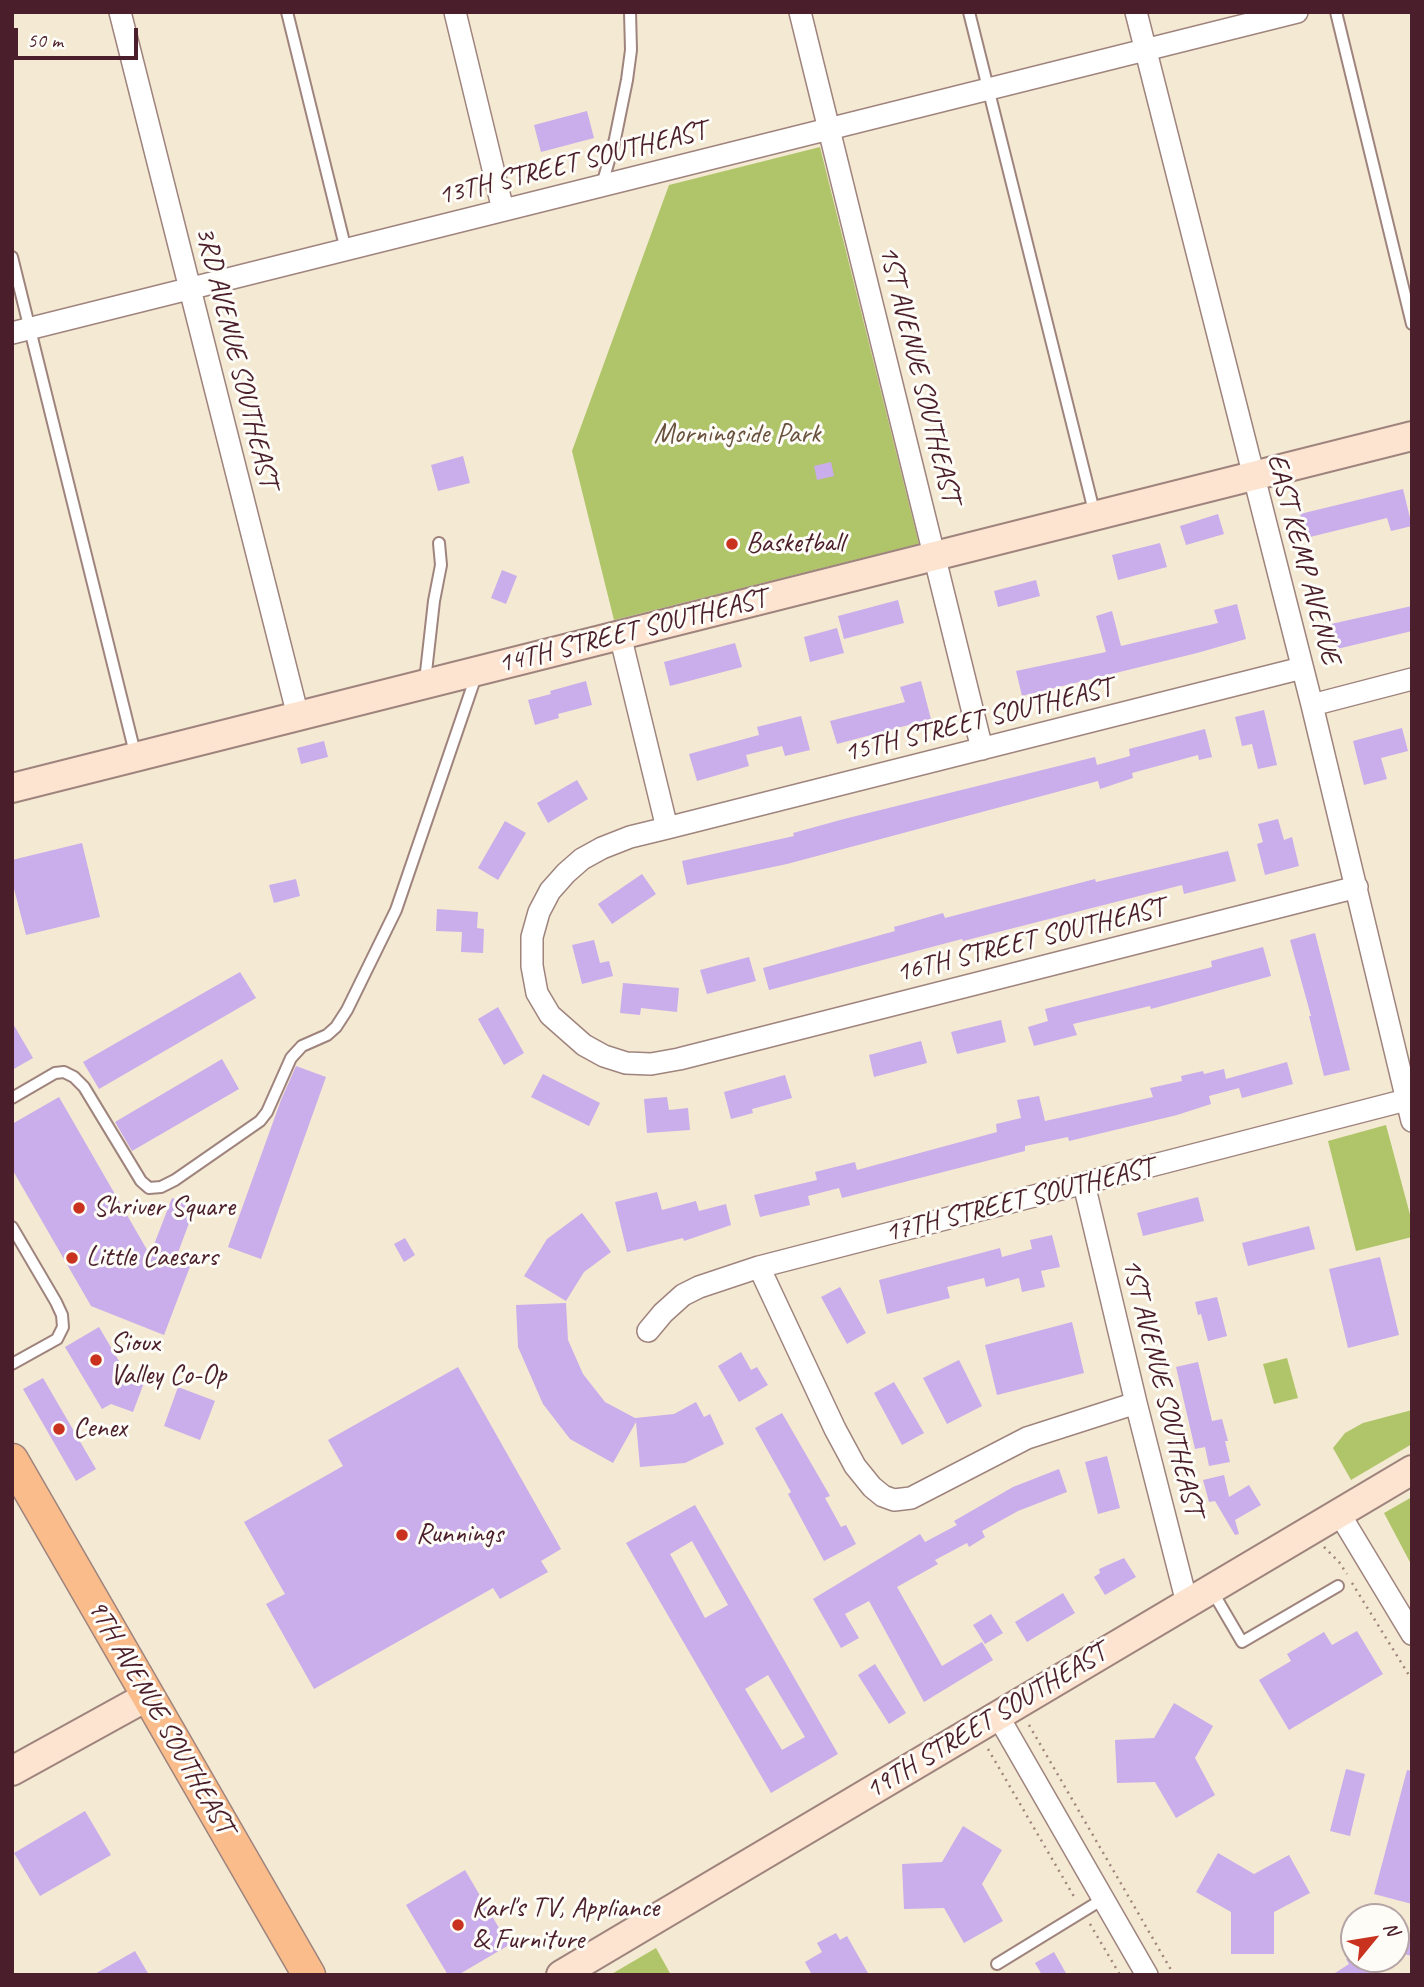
<!DOCTYPE html>
<style>
body{margin:0}
#map{position:relative;width:1424px;height:1987px;overflow:hidden;background:#f4e9d2;font-family:Caveat,sans-serif}
canvas{display:block}
.frame{position:absolute;inset:0;border:14px solid #4a1f2b;pointer-events:none}
.north{position:absolute;left:1340px;top:1903px;width:70px;height:70px;box-sizing:border-box;background:#fdfcf7;border:2px solid #b5a4a5;border-radius:50%;rotate:60deg;font-size:19px;font-weight:700;line-height:28px;text-align:center;color:#4a1f2b}
.north::after{content:'';display:block;margin:auto;width:24px;height:32px;background:#c8321e;clip-path:polygon(50% 0,100% 100%,50% 72%,0 100%)}
.scale{position:absolute;left:14px;top:28px;width:124px;height:32px;box-sizing:border-box;border:4px solid #4a1f2b;border-top:0;padding-left:9px;font-size:21px;line-height:24px;white-space:nowrap;color:#4a1f2b;-webkit-text-stroke:5px #fdfcf7;paint-order:stroke}
</style>
<div id="map">
<canvas width="1424" height="1987"></canvas>
<div class="frame"></div>
<div class="north">N</div>
<div class="scale">50 m</div>
</div>
<script>
const ctx = document.querySelector('canvas').getContext('2d');
ctx.lineJoin = 'round';
function fill(path, color) { ctx.fillStyle = color; ctx.fill(path, 'evenodd'); }
const shape = rows => new Path2D(rows.map(r => 'M' + r).join(''));
function strokePath(path, color, width, dash) { ctx.strokeStyle = color; ctx.lineWidth = width; ctx.lineCap = dash ? 'butt' : 'round'; ctx.setLineDash(dash || []); ctx.stroke(path); }
function write(font, color, halo, rows, align = 'center') {
  ctx.font = font + ' Caveat,sans-serif'; ctx.lineWidth = 6; ctx.setLineDash([]); ctx.textBaseline = 'middle'; ctx.strokeStyle = halo; ctx.fillStyle = color; for (const [text, x, y, turn = 0] of rows) {
    ctx.save(); ctx.translate(x, y); ctx.rotate((+turn || 0) * Math.PI / 180); ctx.textAlign = isNaN(turn) ? turn : align; if (halo) ctx.strokeText(text, 0, 0); ctx.fillText(text, 0, 0); ctx.restore();
  }
}
const green = shape([
 [820,147,919,544,614,620,572,451,669,185],
 [1386,1125,1412,1222,1412,1237,1356,1251,1328,1141],
 [1287,1358,1298,1398,1274,1404,1263,1364],
 [1412,1410,1412,1444,1351,1480,1333,1448,1345,1433,1363,1423],
 [1412,1497,1412,1566,1384,1513],
 [656,1948,671,1975,610,1975]
]);
const building = shape([
 [587,111,594,138,541,152,534,125],
 [463,456,470,483,438,491,431,465],
 [831,462,834,476,817,480,814,466],
 [1403,489,1412,526,1391,531,1387,518,1306,538,1300,514],
 [1218,514,1224,534,1186,545,1180,526],
 [1160,543,1167,567,1118,580,1112,555],
 [502,570,517,576,506,604,491,598],
 [1036,580,1040,596,998,607,994,591],
 [898,600,904,623,844,639,838,616],
 [1237,604,1246,639,1197,653,1022,696,1016,671,1106,652,1096,616,1112,611,1121,646,1218,623,1214,610],
 [1412,606,1412,631,1337,649,1331,624],
 [837,628,844,653,810,662,804,637],
 [735,643,742,667,670,686,664,662],
 [586,681,592,705,558,714,559,718,535,725,528,700,551,694,550,691],
 [921,681,931,719,837,744,830,721,905,702,900,687],
 [1264,710,1277,765,1258,769,1252,744,1242,746,1235,717],
 [801,716,810,750,785,756,782,746,746,755,749,766,697,781,689,754,759,735,757,727],
 [1402,728,1408,751,1381,758,1387,779,1364,785,1353,741],
 [1205,729,1212,757,1199,760,1198,755,1132,773,1133,778,1100,789,1098,781,787,864,687,885,682,861,794,836,793,833,844,819,1095,757,1097,765,1130,756,1129,749],
 [324,741,328,757,301,764,297,748],
 [577,780,588,799,548,823,537,803],
 [1278,819,1284,840,1292,837,1299,866,1265,875,1257,844,1263,842,1258,824],
 [505,821,526,833,498,880,478,868],
 [82,843,100,917,26,935,12,881,12,860],
 [1228,851,1236,881,1184,894,1182,885,963,941,962,939,769,990,763,968,895,931,894,927,943,913,945,918,1095,879,1096,882],
 [642,874,656,894,612,924,598,904],
 [296,879,300,896,274,903,269,885],
 [437,909,478,912,477,928,484,929,483,953,461,952,462,932,436,931],
 [1315,933,1350,1070,1324,1076,1309,1016,1311,1016,1290,940],
 [594,940,600,963,609,961,613,976,582,984,572,945],
 [1263,947,1271,976,1151,1009,1150,1006,1073,1024,1077,1035,1034,1046,1028,1027,1048,1021,1045,1009,1212,967,1211,961],
 [749,957,756,981,707,994,700,970],
 [240,972,256,998,99,1089,83,1062],
 [623,983,679,988,677,1012,641,1008,640,1015,620,1013],
 [498,1007,524,1053,504,1065,478,1019],
 [1001,1020,1006,1042,957,1054,951,1032],
 [12,1022,33,1058,12,1070],
 [921,1041,927,1063,874,1077,869,1055],
 [222,1059,239,1089,132,1151,115,1122],
 [1287,1062,1293,1084,1242,1098,1239,1088,1209,1096,1211,1104,1177,1115,1069,1141,1068,1137,1025,1146,1025,1151,842,1198,839,1188,808,1196,810,1205,760,1217,754,1195,817,1180,815,1172,855,1162,857,1170,997,1132,996,1124,1021,1118,1017,1100,1039,1096,1045,1121,1153,1097,1150,1088,1182,1081,1181,1076,1203,1071,1204,1074,1224,1069,1226,1079],
 [296,1066,326,1077,261,1259,228,1247,281,1100],
 [543,1074,600,1103,589,1126,531,1097],
 [785,1075,792,1098,752,1109,753,1113,731,1119,724,1092],
 [59,1097,150,1255,172,1198,195,1207,176,1258,191,1264,164,1335,91,1306,12,1169,12,1124],
 [667,1097,669,1110,688,1108,690,1130,647,1133,644,1099],
 [657,1192,662,1210,696,1201,699,1211,726,1204,731,1225,684,1241,683,1238,627,1252,615,1202],
 [1198,1197,1204,1221,1143,1236,1137,1213],
 [582,1213,611,1252,584,1272,566,1301,524,1276,547,1239],
 [1309,1226,1315,1249,1248,1266,1242,1243],
 [1052,1235,1060,1267,1041,1271,1045,1287,1022,1292,1019,1278,986,1287,984,1278,947,1287,950,1298,887,1314,879,1280,1000,1248,1002,1257,1032,1249,1030,1240],
 [405,1238,415,1255,404,1262,394,1244],
 [1380,1257,1399,1335,1348,1348,1329,1269],
 [840,1287,866,1333,847,1344,821,1297],
 [1217,1297,1227,1336,1208,1341,1201,1314,1198,1315,1195,1302],
 [566,1303,568,1340,583,1374,605,1402,635,1418,674,1414,696,1402,704,1417,710,1414,724,1444,685,1463,640,1467,636,1422,613,1463,570,1439,543,1404,518,1347,516,1305],
 [1072,1322,1084,1373,997,1395,985,1345],
 [99,1327,126,1373,145,1380,133,1412,111,1404,102,1409,65,1347],
 [741,1352,751,1370,757,1367,768,1385,739,1402,718,1366],
 [959,1360,982,1406,947,1424,923,1378],
 [1198,1362,1212,1421,1222,1419,1228,1441,1225,1441,1230,1462,1209,1466,1205,1447,1195,1449,1176,1367],
 [458,1367,561,1549,541,1561,548,1572,500,1599,493,1588,314,1689,266,1604,285,1594,244,1522,343,1466,328,1440],
 [43,1378,96,1469,76,1481,23,1389],
 [894,1382,924,1433,902,1445,874,1393],
 [178,1387,215,1401,200,1440,164,1426],
 [782,1413,830,1496,825,1498,841,1527,846,1525,856,1544,824,1561,788,1494,791,1492,755,1428],
 [1107,1456,1120,1508,1098,1514,1085,1462],
 [1059,1469,1067,1492,1018,1511,982,1531,985,1537,969,1547,967,1543,935,1560,938,1564,897,1587,942,1666,982,1642,993,1660,924,1702,869,1601,845,1614,859,1638,841,1648,813,1599,920,1534,925,1542,957,1525,954,1521,1013,1487],
 [1224,1475,1229,1497,1249,1485,1261,1505,1235,1520,1239,1534,1235,1535,1215,1501,1209,1502,1203,1480],
 [695,1505,838,1754,771,1793,626,1543],
 [692,1541,728,1605,705,1618,670,1554],
 [768,1675,805,1737,782,1750,745,1689],
 [1124,1558,1136,1577,1105,1595,1094,1577,1100,1573,1099,1569],
 [1063,1593,1075,1613,1027,1642,1015,1622],
 [991,1614,1003,1633,985,1644,973,1625],
 [1357,1631,1383,1674,1289,1730,1259,1680,1291,1661,1287,1654,1324,1632,1332,1645],
 [875,1664,906,1713,889,1724,858,1675],
 [1174,1703,1213,1726,1195,1758,1215,1795,1176,1818,1155,1782,1117,1783,1115,1740,1154,1738],
 [1346,1769,1365,1774,1350,1836,1330,1831],
 [1407,1770,1412,1771,1412,1904,1374,1894],
 [85,1811,111,1855,40,1896,14,1853],
 [963,1826,1002,1850,982,1884,1003,1921,964,1943,944,1908,904,1909,902,1864,942,1862],
 [1218,1853,1254,1874,1289,1855,1310,1893,1274,1912,1274,1954,1231,1954,1231,1912,1196,1892],
 [465,1870,509,1945,458,1975,448,1975,406,1905],
 [1400,1932,1412,1935,1412,1956,1396,1952],
 [836,1933,840,1940,847,1936,869,1975,812,1975,805,1962,822,1952,817,1943],
 [135,1951,149,1975,93,1975],
 [1054,1952,1067,1975,1042,1975,1035,1963],
 [1346,1959,1377,1959,1383,1969,1374,1975,1332,1975,1349,1964]
]);
const path = shape([
 [1324,1547,1339,1562,1347,1574],
 [1352,1583,1412,1680],
 [1029,1725,1174,1975],
 [988,1749,1076,1900],
 [1090,1924,1120,1975]
]);
const lane = shape([
 [287,12,346,250],
 [969,12,1095,515],
 [1336,12,1412,324],
 [602,185,615,139,627,80,631,50,630,12],
 [12,257,136,757],
 [425,681,434,601,441,565,439,543],
 [12,1098,55,1073,64,1072,74,1077,84,1087,141,1181,149,1188,161,1187,175,1180,260,1121,267,1112,291,1058,302,1046,327,1035,336,1027,347,1010,396,910,476,676],
 [12,1227,56,1302,62,1315,63,1327,57,1339,12,1364],
 [1211,1589,1242,1642,1338,1586],
 [997,1964,1103,1899]
]);
const street = shape([
 [120,12,298,716],
 [455,12,503,210],
 [800,12,982,749],
 [1136,12,1312,705,1412,1121],
 [12,333,1297,12],
 [620,635,667,828],
 [1302,668,667,828,630,837,602,848,582,859,566,873,550,891,539,912,532,937,532,966,537,993,550,1015,584,1045,604,1056,626,1063,651,1064,679,1059,1357,887],
 [1312,705,1412,679],
 [1084,1184,1136,1403,1187,1603],
 [759,1267,835,1429,855,1466,872,1487,883,1496,894,1500,911,1498,1027,1438,1136,1403],
 [648,1331,663,1313,683,1295,699,1287,759,1267,1406,1100],
 [1339,1513,1412,1634],
 [998,1716,1147,1975]
]);
const secondary = shape([
 [12,788,1412,436],
 [12,1771,148,1696],
 [561,1975,1412,1470]
]);
const primary = shape([
 [12,1460,309,1975]
]);
const markers = [
 [732,544,7,"#c8321e"],
 [79,1208,7,"#c8321e"],
 [72,1258,7,"#c8321e"],
 [96,1360,7,"#c8321e"],
 [59,1429,7,"#c8321e"],
 [402,1535,7,"#c8321e"],
 [458,1925,7,"#c8321e"]
];
const streetNames = [
 ["13TH STREET SOUTHEAST",572,164,-14],
 ["3RD AVENUE SOUTHEAST",236,357,76],
 ["1ST AVENUE SOUTHEAST",919,374,76],
 ["EAST KEMP AVENUE",1303,559,75],
 ["14TH STREET SOUTHEAST",632,632,-14],
 ["15TH STREET SOUTHEAST",978,721,-14],
 ["16TH STREET SOUTHEAST",1030,941,-14],
 ["17TH STREET SOUTHEAST",1019,1201,-14],
 ["1ST AVENUE SOUTHEAST",1162,1387,76],
 ["9TH AVENUE SOUTHEAST",160,1717,60],
 ["19TH STREET SOUTHEAST",986,1722,-31]
];
const parkNames = [
 ["Morningside Park",737,435]
];
const poiNames = [
 ["Basketball",746,544],
 ["Shriver Square",93,1208],
 ["Little Caesars",86,1258],
 ["Sioux",110,1344],
 ["Valley Co-Op",110,1376],
 ["Cenex",73,1429],
 ["Runnings",416,1535],
 ["Karl's TV, Appliance",472,1909],
 ["& Furniture",472,1941]
];
fill(green, '#b0c569');
fill(building, '#caadeb');
strokePath(lane, '#9f847e', 14);
strokePath(street, '#9f847e', 24);
strokePath(secondary, '#9f847e', 32);
strokePath(primary, '#9f847e', 35);
strokePath(path, '#9f847e', 2.5, [2, 5]);
strokePath(lane, '#fff', 10);
strokePath(street, '#fff', 21);
strokePath(secondary, '#fde4d0', 28);
strokePath(primary, '#f9bc8a', 32);
for (const [x, y, r, color] of markers) { const dot = new Path2D(); dot.arc(x, y, r, 0, 2 * Math.PI); ctx.fillStyle = color; ctx.fill(dot); strokePath(dot, '#fdfcf7', 2.5); }
write('28px', '#4a1f2b', '#fdfcf7', streetNames);
write('28px', '#69513e', '#fdfcf7', parkNames);
write('28px', '#4a1f2b', '#fdfcf7', poiNames, 'left');
</script>
